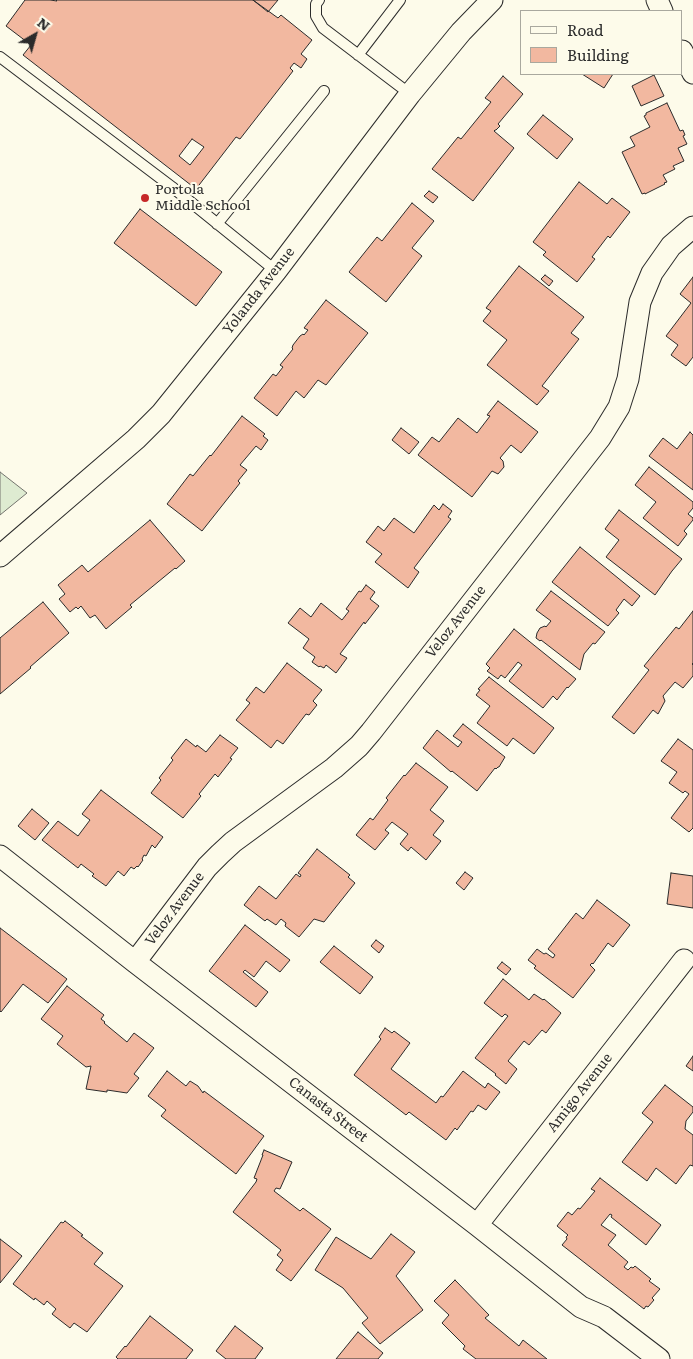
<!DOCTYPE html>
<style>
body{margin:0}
#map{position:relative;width:693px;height:1359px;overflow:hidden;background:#fdfbea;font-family:Literata,serif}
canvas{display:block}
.legend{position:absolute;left:520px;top:10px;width:162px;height:65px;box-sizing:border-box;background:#fdfbea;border:1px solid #a9a89e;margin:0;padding:6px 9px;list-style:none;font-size:15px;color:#2b2b2b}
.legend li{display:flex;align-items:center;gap:10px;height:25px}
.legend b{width:25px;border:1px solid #a9a89e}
.north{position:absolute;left:10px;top:10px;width:50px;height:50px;-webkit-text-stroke:4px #fdfbea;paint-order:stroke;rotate:38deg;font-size:14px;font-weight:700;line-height:20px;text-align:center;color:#2b2b2b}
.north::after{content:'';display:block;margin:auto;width:18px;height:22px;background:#2b2b2b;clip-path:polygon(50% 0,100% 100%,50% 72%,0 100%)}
</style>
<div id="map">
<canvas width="693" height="1359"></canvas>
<ul class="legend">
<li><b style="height:6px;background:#fdfbea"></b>Road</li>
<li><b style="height:14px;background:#f2b8a0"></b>Building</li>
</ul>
<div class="north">N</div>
</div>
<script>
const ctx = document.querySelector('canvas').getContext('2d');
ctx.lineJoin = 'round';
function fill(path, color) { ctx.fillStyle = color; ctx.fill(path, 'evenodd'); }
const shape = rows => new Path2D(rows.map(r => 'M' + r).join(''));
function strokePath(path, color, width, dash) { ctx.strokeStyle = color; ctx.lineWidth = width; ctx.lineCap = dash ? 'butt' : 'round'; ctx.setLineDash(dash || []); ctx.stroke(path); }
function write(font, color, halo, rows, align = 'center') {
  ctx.font = font + ' Literata,serif'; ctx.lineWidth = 4; ctx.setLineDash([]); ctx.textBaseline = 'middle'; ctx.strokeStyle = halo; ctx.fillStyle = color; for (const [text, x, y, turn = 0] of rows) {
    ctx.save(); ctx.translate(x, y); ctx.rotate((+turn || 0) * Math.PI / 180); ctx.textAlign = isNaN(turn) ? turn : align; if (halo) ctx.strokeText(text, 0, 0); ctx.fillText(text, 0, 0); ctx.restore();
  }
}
const green = shape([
 [0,472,27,493,0,515,0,472]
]);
const building = shape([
 [25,0,50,0,57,1,56,0,253,0,278,18,281,15,312,40,301,54,307,59,301,68,294,63,290,68,293,71,240,139,236,137,196,189,23,55,31,45,6,26,25,0],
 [192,139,204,147,190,165,179,156,192,139],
 [253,0,278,0,268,12,253,0],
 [582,74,613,74,604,88,582,74],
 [654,75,664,96,641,106,632,86,654,75],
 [503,76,523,94,498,124,500,126,496,130,495,130,494,131,514,148,473,201,432,169,458,137,461,139,491,102,485,98,503,76],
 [667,103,680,131,683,130,685,135,683,136,687,144,678,148,684,161,673,166,675,169,663,175,667,182,664,183,665,184,645,194,645,193,642,194,622,152,635,146,630,137,650,127,644,116,646,115,646,113,667,103],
 [543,115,573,139,557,159,527,134,543,115],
 [579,182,607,204,612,198,630,212,610,238,608,236,592,257,595,259,577,282,543,255,546,252,533,242,579,182],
 [429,191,438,197,433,203,424,196,429,191],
 [412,203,434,221,412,248,422,256,386,302,349,272,377,237,382,241,412,203],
 [140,209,222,272,196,306,114,243,140,209],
 [519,266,584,317,571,333,579,339,542,386,549,391,537,405,487,365,507,340,483,321,491,311,486,308,519,266],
 [545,275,553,281,549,286,541,279,545,275],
 [693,277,693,357,686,366,671,355,678,345,666,336,691,303,680,294,693,277],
 [326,300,368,333,326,385,318,380,304,398,296,391,277,416,254,398,273,374,276,376,283,367,280,365,293,349,292,348,293,345,300,336,303,334,304,335,308,330,304,328,326,300],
 [498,401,538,432,521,453,511,445,500,458,503,461,504,467,498,474,492,471,472,497,418,455,432,437,439,442,458,418,477,433,490,416,487,415,498,401],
 [242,416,265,434,263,436,268,440,261,450,256,446,240,465,247,470,238,481,240,483,202,531,167,504,190,474,193,476,210,455,211,456,242,416],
 [401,428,419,442,409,454,392,440,401,428],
 [690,432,693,435,693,490,649,456,663,438,677,449,690,432],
 [649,467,693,502,693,508,688,514,693,518,693,520,684,531,687,534,678,546,643,518,656,502,635,485,649,467],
 [443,504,452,511,448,517,451,519,414,568,419,572,408,588,375,562,382,554,366,542,378,526,384,531,394,518,414,533,434,505,439,510,443,504],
 [619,510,682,559,672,571,655,595,606,557,619,540,605,529,619,510],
 [150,520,185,561,176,569,175,568,130,605,132,607,106,629,95,615,90,618,81,606,78,609,76,607,70,612,59,599,65,594,58,585,82,565,88,572,150,520],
 [580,547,640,596,632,606,624,599,616,610,619,613,608,626,552,582,580,547],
 [366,585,375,592,370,599,379,606,365,624,364,622,340,654,347,658,336,673,326,665,324,668,320,666,319,667,312,662,315,657,303,648,309,639,288,623,300,608,311,617,321,603,342,620,349,611,346,609,359,591,361,592,366,585],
 [551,591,605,632,595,644,593,643,584,654,580,670,541,640,540,641,536,638,537,633,540,628,545,626,546,627,551,621,536,610,551,591],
 [43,602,69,633,30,667,31,668,0,694,0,638,43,602],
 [693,611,693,663,692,664,693,665,693,676,683,688,675,682,663,696,665,701,658,714,653,710,634,734,612,717,649,670,644,666,676,627,679,629,693,611],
 [514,629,576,679,568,688,567,687,557,700,553,696,543,708,509,681,522,665,518,662,505,678,501,675,498,679,487,671,490,668,486,664,514,629],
 [287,663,322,690,313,701,317,705,309,715,306,714,283,744,277,740,271,748,236,720,250,703,246,700,256,687,264,693,287,663],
 [489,677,554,728,534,754,513,738,507,746,477,723,490,706,476,695,480,690,478,689,489,677],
 [463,724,505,757,499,767,498,767,496,769,495,768,477,791,452,771,451,772,423,748,437,730,458,747,462,742,453,736,463,724],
 [220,735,238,748,230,758,232,759,218,777,215,774,199,794,201,796,183,818,151,793,161,780,159,778,173,760,171,758,186,739,196,747,197,745,206,752,220,735],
 [678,739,693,750,693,828,689,832,671,818,689,794,685,791,683,793,669,783,677,772,661,761,678,739],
 [416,763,448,787,430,810,444,821,433,835,441,841,426,860,411,847,408,851,400,844,408,834,392,822,385,830,389,833,375,850,356,835,370,818,373,820,388,800,386,798,404,775,405,776,416,763],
 [101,790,163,837,155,848,152,845,146,856,144,855,142,859,143,860,138,867,137,866,134,869,131,867,124,876,118,871,106,886,92,876,94,874,81,864,78,868,42,840,58,821,78,836,90,820,82,814,101,790],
 [32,809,49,823,35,840,18,826,32,809],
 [317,849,350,875,348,877,355,883,324,922,314,919,299,937,285,926,286,923,281,919,276,925,267,919,265,921,244,905,259,886,276,899,296,874,300,877,301,875,298,873,317,849],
 [465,872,473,878,464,890,456,883,465,872],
 [671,873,693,876,693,908,667,904,671,873],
 [597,900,630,925,613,947,608,943,593,964,592,963,590,965,595,970,573,998,534,968,536,966,528,960,537,949,544,954,546,953,553,958,555,955,548,949,576,913,583,919,597,900],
 [245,925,290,960,280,972,266,961,254,977,245,970,243,972,268,992,256,1007,209,971,245,925],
 [0,928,67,979,48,1003,23,984,1,1012,0,1011,0,928],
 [376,940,384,946,379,953,371,946,376,940],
 [334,946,373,977,360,994,320,962,334,946],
 [502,962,511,969,506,975,497,968,502,962],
 [503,979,529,1000,534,994,543,1000,544,999,561,1013,546,1033,542,1030,529,1045,524,1041,508,1061,517,1069,506,1084,495,1075,496,1074,475,1058,508,1016,505,1014,502,1017,484,1003,503,979],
 [67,986,104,1015,101,1019,105,1022,104,1023,127,1042,134,1033,154,1048,134,1074,139,1078,127,1093,107,1090,107,1092,86,1089,91,1066,86,1067,57,1044,63,1036,41,1019,67,986],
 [385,1028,392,1033,394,1031,410,1043,391,1069,436,1103,441,1096,443,1097,463,1071,485,1088,488,1083,500,1092,486,1110,478,1105,473,1112,471,1111,457,1130,455,1128,446,1140,409,1112,406,1115,354,1075,381,1039,379,1037,385,1028],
 [693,1056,693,1071,686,1066,693,1056],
 [167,1071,186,1086,190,1081,198,1086,203,1093,204,1091,264,1136,236,1174,161,1116,166,1110,148,1096,167,1071],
 [665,1085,693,1107,693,1112,686,1121,685,1129,693,1135,693,1166,690,1165,676,1184,656,1168,647,1181,622,1162,653,1122,642,1113,665,1085],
 [264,1150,292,1162,280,1189,276,1188,274,1191,300,1211,303,1208,331,1229,291,1281,276,1270,283,1260,277,1255,281,1250,233,1212,256,1182,257,1179,254,1178,263,1155,262,1155,264,1150],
 [600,1178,661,1225,646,1245,611,1217,612,1215,610,1214,601,1225,616,1235,608,1245,628,1262,624,1267,628,1270,631,1267,633,1268,635,1266,651,1279,649,1281,660,1289,652,1298,654,1300,648,1307,646,1306,644,1309,562,1245,567,1239,566,1237,568,1235,557,1226,568,1212,572,1215,578,1208,580,1209,595,1191,591,1189,600,1178],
 [65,1221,83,1235,81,1236,103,1253,94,1264,123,1286,87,1332,74,1323,70,1328,52,1314,56,1309,47,1301,44,1305,35,1298,34,1300,13,1284,61,1222,63,1223,65,1221],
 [391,1234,415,1252,396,1276,423,1310,380,1344,362,1323,368,1318,343,1288,315,1270,336,1237,371,1259,391,1234],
 [0,1239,22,1256,0,1283,0,1239],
 [455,1280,489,1315,485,1318,519,1346,523,1340,547,1359,476,1359,463,1349,465,1346,442,1323,449,1315,434,1301,455,1280],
 [150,1316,193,1350,186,1359,118,1359,116,1357,125,1346,126,1347,150,1316],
 [235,1326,263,1348,255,1359,226,1359,216,1351,235,1326],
 [358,1332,383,1353,378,1359,336,1359,358,1332]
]);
const lane = shape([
 [319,0,316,4,316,16,323,28,410,94],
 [358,55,400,0],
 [0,57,172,187,276,271],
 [217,224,324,91]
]);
const street = shape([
 [657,0,662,11],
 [682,51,693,73],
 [0,556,136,439,161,414,276,271,410,94,461,32,492,0],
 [0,856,135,962,477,1225,581,1307,604,1317,659,1359],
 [135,962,207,867,220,854,233,842,334,768,359,746,371,732,600,438,619,407,628,379,640,302,652,273,671,246,693,227],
 [477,1225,684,960]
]);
const markers = [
 [145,198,5,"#c62828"]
];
const poiNames = [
 ["Portola",155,190],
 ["Middle School",155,206]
];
const streetNames = [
 ["Yolanda Avenue",259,291,-52],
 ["Veloz Avenue",456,622,-52],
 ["Veloz Avenue",175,909,-53],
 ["Amigo Avenue",580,1093,-52],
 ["Canasta Street",328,1110,38]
];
fill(green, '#deebd1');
strokePath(green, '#74746e', 1);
fill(building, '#f2b8a0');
strokePath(building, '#2b2b2b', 1);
strokePath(lane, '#2b2b2b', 12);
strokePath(street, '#2b2b2b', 23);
strokePath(lane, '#fdfbea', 10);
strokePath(street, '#fdfbea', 21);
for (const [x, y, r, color] of markers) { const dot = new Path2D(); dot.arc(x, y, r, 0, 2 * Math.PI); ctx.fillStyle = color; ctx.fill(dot); strokePath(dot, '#fdfbea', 2); }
write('14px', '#2b2b2b', '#fdfbea', poiNames, 'left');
write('14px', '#2b2b2b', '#fdfbea', streetNames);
</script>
